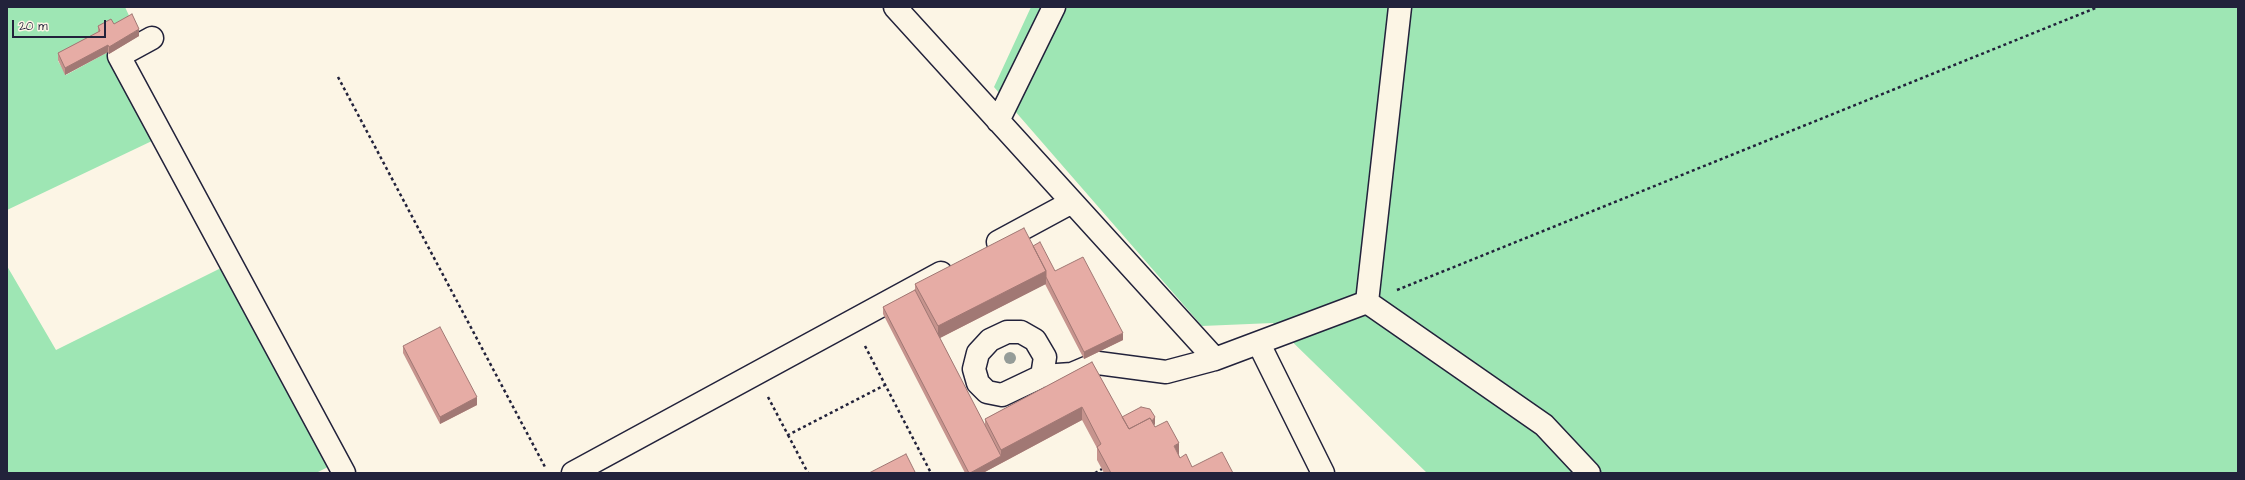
<!DOCTYPE html>
<style>
body{margin:0}
#map{position:relative;width:2245px;height:480px;overflow:hidden;background:#fcf5e5;font-family:"Architects Daughter",sans-serif}
canvas{display:block}
.frame{position:absolute;inset:0;border:8px solid #22223b;pointer-events:none}
.scale{position:absolute;left:12px;top:20px;width:94px;height:18px;box-sizing:border-box;border:2px solid #22223b;border-top:0;padding-left:5px;font-size:12px;line-height:14px;white-space:nowrap;color:#22223b;-webkit-text-stroke:3px #fcf5e5;paint-order:stroke}
</style>
<div id="map">
<canvas width="2245" height="480"></canvas>
<div class="frame"></div>
<div class="scale">20 m</div>
</div>
<script>
const ctx = document.querySelector('canvas').getContext('2d');
ctx.lineJoin = 'round';
function fill(path, color) { ctx.fillStyle = color; ctx.fill(path, 'evenodd'); }
const shape = rows => new Path2D(rows.map(r => 'M' + r).join(''));
function strokePath(path, color, width, dash) { ctx.strokeStyle = color; ctx.lineWidth = width; ctx.lineCap = dash ? 'butt' : 'round'; ctx.setLineDash(dash || []); ctx.stroke(path); }
const green = shape([
 [7,7,125,7,132,22,58,61,66,75,108,52,154,140,7,210],
 [1031,7,2238,7,2238,473,1427,473,1273,323,1202,326,994,87],
 [7,266,56,350,223,267,330,466,316,473,7,473]
]);
const path = shape([
 [338,77,545,467],
 [1397,290,2098,7],
 [865,346,931,473],
 [768,397,788,435,885,385],
 [788,435,808,473],
 [1095,473,1102,469]
]);
const minor = shape([
 [895,7,1215,359,1367,302,1544,425,1589,473],
 [152,38,119,56,344,473],
 [998,121,1054,7],
 [998,242,1072,202],
 [1367,302,1400,7],
 [1259,344,1323,473],
 [1042,376,1002,395,987,392,978,383,974,369,978,353,990,340,1007,332,1021,332,1035,340,1045,357,1042,376,1072,374,1098,363,1166,372,1215,359],
 [573,473,941,273]
]);
const trees = [
 [1010,358]
];
const wall = shape([
 [114,24,139,36,109,54,108,52,65,75,58,60,58,53,98,32,98,26],
 [1033,246,1055,271,1123,340,1084,359,1045,284,940,338,985,426,985,419,1092,362,1122,417,1155,424,1154,425,1155,427,1179,455,1180,458,1192,467,1233,473,1104,473,1097,460,1097,448,1082,420,983,473,965,473,883,314,883,307,915,290,915,284],
 [403,346,477,405,440,424,403,353]
]);
const shadedWall = shape([
 [139,29,139,36,109,54,109,47],
 [108,45,108,52,65,75,65,68],
 [1046,271,1046,284,938,339,938,326],
 [1123,333,1123,340,1084,359,1084,352],
 [477,397,477,405,440,424,440,417],
 [1082,407,1082,420,983,473,970,473,1001,456,1001,450],
 [1155,417,1155,424,1150,431,1129,442],
 [1179,443,1179,456,1174,446]
]);
const building = shape([
 [132,14,139,29,109,47,108,45,65,68,58,53,100,31,98,26,111,19,114,24,132,14],
 [1024,228,1046,271,938,326,915,284,1024,228],
 [1040,242,1055,271,1083,257,1123,333,1084,352,1046,277,1046,271,1033,246,1040,242],
 [915,290,1001,456,970,473,969,473,883,307,915,290],
 [440,327,477,397,440,417,403,346,440,327],
 [1092,362,1129,429,1150,418,1155,427,1167,421,1179,443,1174,446,1180,458,1186,454,1192,467,1222,452,1233,473,1111,473,1097,447,1101,444,1082,407,1001,450,985,419,1092,362],
 [1141,407,1150,409,1155,417,1152,421,1150,418,1129,429,1122,417,1141,407],
 [906,454,915,472,913,473,869,473,906,454]
]);
fill(green, '#9ee6b4');
strokePath(minor, '#22223b', 25);
strokePath(path, '#22223b', 2.5, [3, 3]);
strokePath(minor, '#fcf5e5', 22);
ctx.fillStyle = '#959c98';
for (const [x, y] of trees) { ctx.beginPath(); ctx.arc(x, y, 6, 0, 2 * Math.PI); ctx.fill(); }
fill(wall, '#c6948e');
fill(shadedWall, '#a17874');
fill(building, '#e6aca5');
strokePath(building, '#a17874', 1);
</script>
